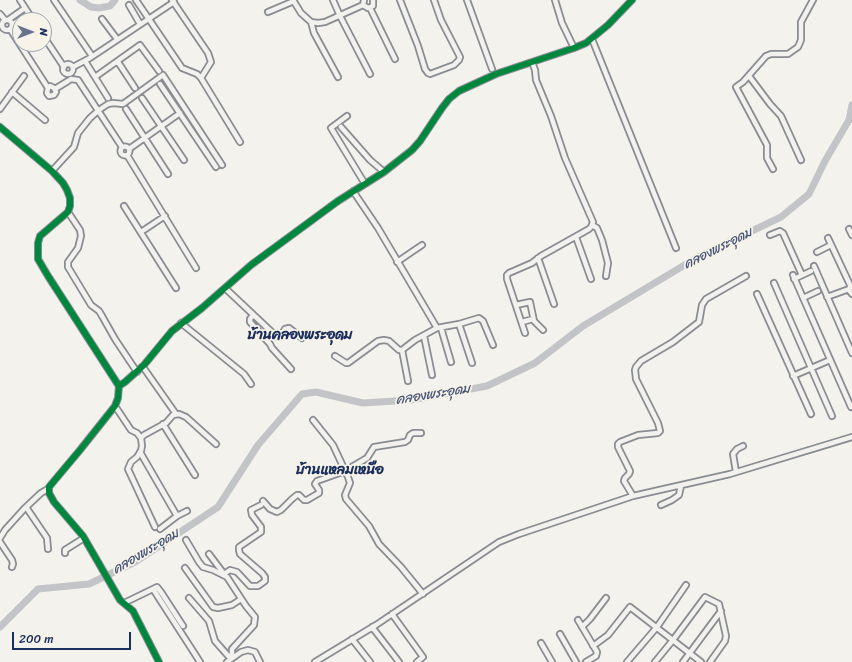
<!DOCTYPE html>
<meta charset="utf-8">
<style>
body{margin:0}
#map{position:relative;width:852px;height:662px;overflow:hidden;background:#f4f2ec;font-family:Sriracha,sans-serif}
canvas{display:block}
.north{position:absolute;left:12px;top:12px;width:40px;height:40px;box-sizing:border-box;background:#f7f3e8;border:1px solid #9fa5b1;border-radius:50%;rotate:90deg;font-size:11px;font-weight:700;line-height:16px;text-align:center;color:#1b2f5e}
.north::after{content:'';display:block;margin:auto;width:14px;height:18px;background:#677390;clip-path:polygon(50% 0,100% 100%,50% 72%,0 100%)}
.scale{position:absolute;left:12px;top:632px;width:119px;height:18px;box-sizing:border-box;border:2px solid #1b2f5e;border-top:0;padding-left:5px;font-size:12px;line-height:14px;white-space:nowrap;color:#1b2f5e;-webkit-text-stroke:3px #f7f3e8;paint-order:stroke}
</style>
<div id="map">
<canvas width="852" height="662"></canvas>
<div class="north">N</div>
<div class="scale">200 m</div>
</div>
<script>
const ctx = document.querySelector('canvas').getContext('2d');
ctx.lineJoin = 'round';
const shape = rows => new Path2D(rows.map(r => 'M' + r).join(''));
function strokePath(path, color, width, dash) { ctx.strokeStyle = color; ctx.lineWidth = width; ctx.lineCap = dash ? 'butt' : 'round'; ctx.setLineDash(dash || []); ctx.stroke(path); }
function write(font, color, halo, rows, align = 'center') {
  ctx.font = font + ' Sriracha,"Playpen Sans Thai",sans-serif'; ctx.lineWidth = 3.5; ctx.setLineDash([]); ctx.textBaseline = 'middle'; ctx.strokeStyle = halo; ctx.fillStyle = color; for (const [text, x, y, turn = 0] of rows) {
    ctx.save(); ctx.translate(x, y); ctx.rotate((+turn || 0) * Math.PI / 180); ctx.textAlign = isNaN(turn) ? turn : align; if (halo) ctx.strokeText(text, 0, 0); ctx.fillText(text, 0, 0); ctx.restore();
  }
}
const canal = shape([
 [849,120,852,121]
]);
const river = shape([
 [80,0,91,7,99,8,110,6,115,0],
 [0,627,38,589,89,584,135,562,218,507,258,445,302,394,316,392,363,403,411,400,487,386,535,363,583,326,698,257,781,217,809,194,825,161,849,120,852,105]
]);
const minor = shape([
 [20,0,33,20],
 [54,0,92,56],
 [136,0,182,68,197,74,201,78,240,142],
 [172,0,208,53,211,62,201,78],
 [293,0,301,13,311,22,318,23,325,22,363,5],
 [333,0,340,16,370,74],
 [364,0,363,5,368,8,373,6,373,0],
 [400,0,418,46,425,69,428,73,430,74,454,65,459,60,460,57,441,20,434,0],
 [467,0,492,69],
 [555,0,562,23,574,48],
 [129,5,140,24],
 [370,8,395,59],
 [268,12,294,1],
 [0,14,5,20],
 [102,19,117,39],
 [8,20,25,8],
 '2 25a5 5 0 1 1 10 0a5 5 0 1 1-10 0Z',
 [311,22,314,33,338,77],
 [12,25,29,14],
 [10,29,48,88,47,93,49,96,54,95,56,92,54,88,50,86,48,88],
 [44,37,64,67],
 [592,39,676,248],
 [85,61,108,98],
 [118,62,135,88],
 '63 69a5 5 0 1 1 10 0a5 5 0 1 1-10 0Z',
 [73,67,90,58,174,2],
 [749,76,770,104,781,116,801,160],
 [95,77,140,45,159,71],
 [160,84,216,167],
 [55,89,68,81,71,79,78,80,122,147],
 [12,92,45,120],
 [142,98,184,160],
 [0,109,24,76],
 [126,109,168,174],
 [347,116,331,128,365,184],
 [0,127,52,171,63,183,67,190,70,198,70,206,68,212,40,236,38,243,38,259,48,276,119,386,118,398,115,406,80,450,49,487,49,493,54,502,83,536,120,600,133,611,159,662],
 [341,127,370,160,384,172],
 '120.5 151a4.5 4.5 0 1 1 9 0a4.5 4.5 0 1 1-9 0Z',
 [129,149,180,113],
 [127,155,196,268],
 [773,169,767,158,767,145,736,87,743,82,766,56,771,54,788,54,798,47,801,40,801,22,813,0],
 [52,171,74,147,78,133,90,118,99,110,108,104,113,103,123,104,163,75,222,165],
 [353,191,378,228,437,328],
 [124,206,176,288],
 [68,212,80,230,81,236,78,248,68,262,68,267,91,305,99,311,102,316,115,339,137,372],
 [592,225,597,228,602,240,608,263,606,276],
 [849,229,852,235],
 [141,232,165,216],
 [770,235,780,231,783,233,802,275],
 [576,237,591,279],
 [828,238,851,287],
 [817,252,831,245],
 [538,258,554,304],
 [397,262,422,245],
 [814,266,852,353],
 [793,275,851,407],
 [794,279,811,271],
 [774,283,832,416],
 [850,287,849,290,852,294],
 [225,288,277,337,280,337,285,329,289,328,302,338],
 [757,294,811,414],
 [827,297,849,289],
 [803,298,818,291],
 [516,305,530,302,534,321,543,330],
 [253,315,250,319,250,322,270,344,272,348,291,369],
 [522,322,533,319],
 [181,323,244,374,251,384],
 [459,324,472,363],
 [441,328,451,362],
 [525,333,507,279,507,275,509,273,532,263,541,256,589,229,591,227,593,222,565,158,551,116,536,80,535,70,532,62],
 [424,336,432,375],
 [402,350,408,381],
 [335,356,346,363,348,363,378,341,384,340,389,341,399,350,402,350,415,340,437,328,459,324,479,318,483,321,493,345],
 [143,367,176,414],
 [793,376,830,360],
 [119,386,125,382,144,365,172,331,202,308,251,265,338,201,384,172,412,150,420,141,442,108,449,99,459,91,496,74,574,48,586,43,608,25,632,0],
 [115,406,131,430,137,433,141,438,144,435,166,423,173,415,179,414,186,417,216,444],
 [313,420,333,445,348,477,350,483,345,495,346,499,369,526,379,544,401,567,423,594],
 [163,424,195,475],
 [141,438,142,446,141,451,137,457,131,462,128,469,155,527],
 [140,452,177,516,187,511],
 [736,472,733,454,737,449,743,446],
 [633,496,624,481,625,478,629,474,630,471,618,447,618,444,620,442,638,435,658,433,660,431,658,423,636,379,635,370,636,367,641,361,673,342,699,322,702,305,706,299,746,276],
 [263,501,270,509,277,512,281,510,292,499,297,495,299,495,304,500,307,500,319,493,319,490,315,484,317,481,345,471,367,458,374,447,405,442,408,440,410,435,413,433,421,433],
 [661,505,672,500,679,495,681,486],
 [26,507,47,538,48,549],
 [160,529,177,516],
 [0,538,5,530,24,509,41,493,48,489],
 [186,540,199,562,203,567,213,570,227,577,246,606,255,617,254,625,232,649,232,656,234,657],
 [0,542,12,560,13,564,12,567],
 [65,553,65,550,84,538],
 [209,554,224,574,230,570,237,572,250,586,258,586,265,581,265,577,262,573,240,554,239,550,239,547,261,532,261,527,252,515,251,510,261,505],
 [185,568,213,607,218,608,232,605,241,599],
 [153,589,200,662],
 [189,598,209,621,215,641,231,659],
 [124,603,157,587,161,592,183,626],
 [392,614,423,657,417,662],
 [578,620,597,652,596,656,586,662],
 [372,627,399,662],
 [582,627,590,619,606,598],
 [560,634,576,662],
 [352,639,370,662],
 [541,643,552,662],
 [593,646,608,635,630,607,701,662],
 [227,662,241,652,248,650,255,652,260,662],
 [315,662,376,625,499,542,519,534,633,496,730,474,852,437],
 [627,662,657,627,686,585],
 [655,662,673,640,705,597,719,604,726,636,725,641,710,662],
 [683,662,721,611]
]);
const cycleway = shape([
 [0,127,52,171,63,183,67,190,70,198,70,206,68,212,40,236,38,243,38,259,48,276,119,386,118,398,115,406,80,450,49,487,49,493,54,502,83,536,120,600,133,611,159,662],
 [119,386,125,382,144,365,172,331,202,308,251,265,338,201,384,172,412,150,420,141,442,108,449,99,459,91,496,74,574,48,586,43,608,25,632,0]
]);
const waterNames = [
 ["คลองพระอุดม",718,249,-27],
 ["คลองพระอุดม",433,395,-9],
 ["คลองพระอุดม",146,552,-31]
];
const quarterNames = [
 ["บ้านคลองพระอุดม",300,335],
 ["บ้านแหลมเหนือ",340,470]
];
strokePath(canal, '#c2c4c8', 4);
strokePath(river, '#c2c4c8', 7);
strokePath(minor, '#898c92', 8);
strokePath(minor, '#f2f1ed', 4.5);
strokePath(cycleway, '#00873e', 6);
write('italic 13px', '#465679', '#f7f3e8', waterNames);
write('bold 14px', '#1b2f5e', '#f7f3e8', quarterNames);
</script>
